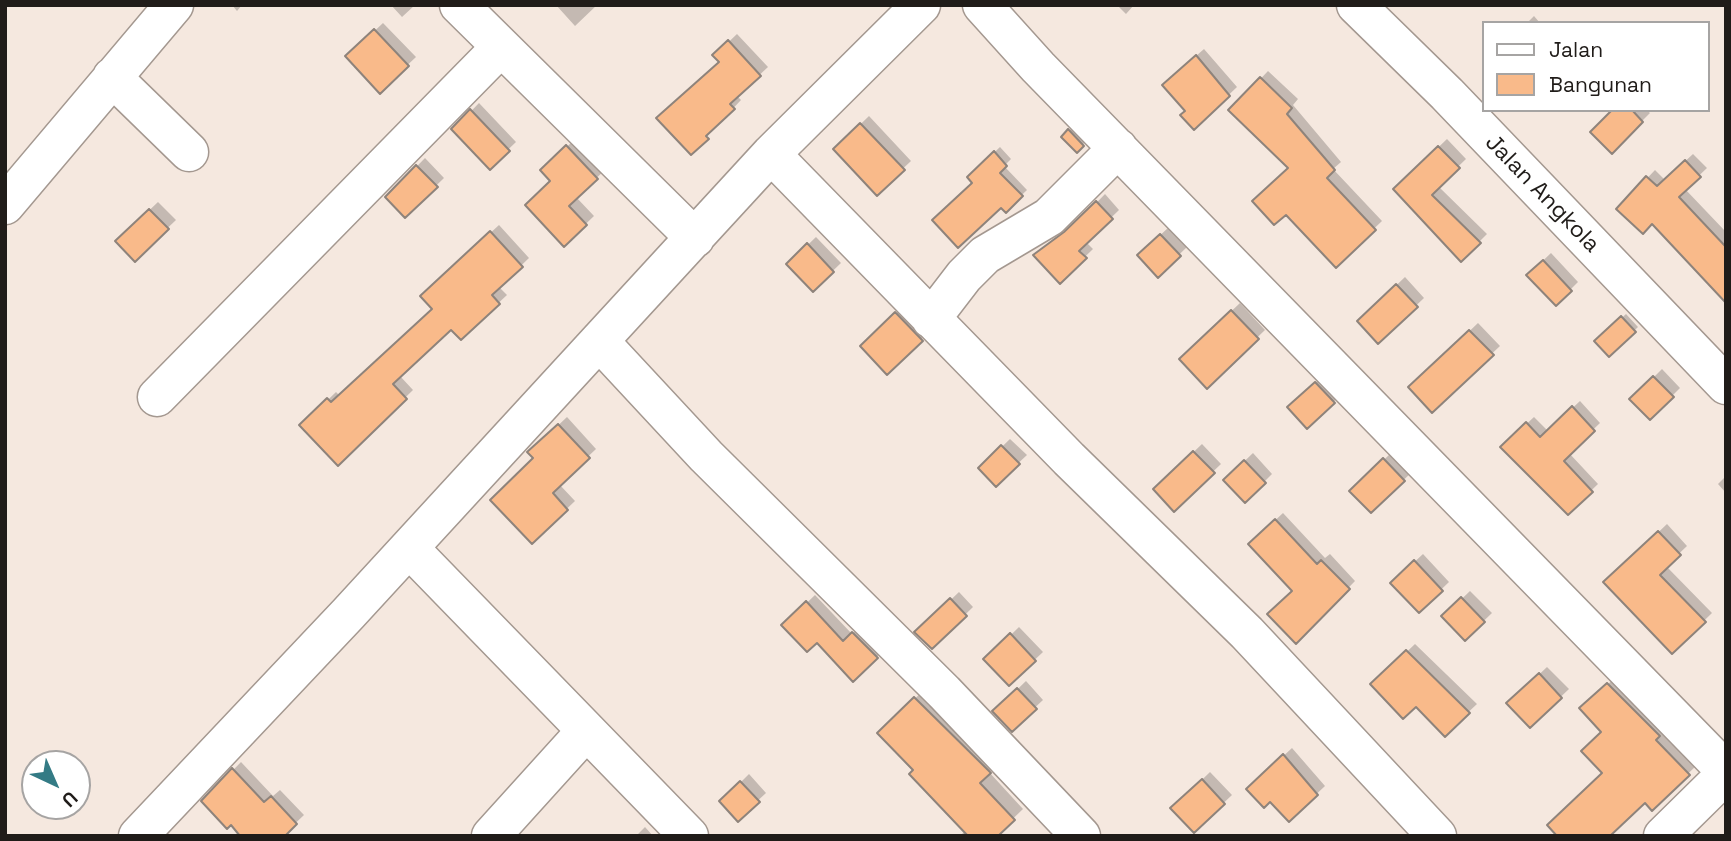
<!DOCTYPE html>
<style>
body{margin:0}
#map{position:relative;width:1731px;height:841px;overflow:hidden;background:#f5e8df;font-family:"Space Grotesk",sans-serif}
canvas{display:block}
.frame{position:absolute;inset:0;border:7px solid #201c19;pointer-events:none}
.legend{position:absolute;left:1482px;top:21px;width:228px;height:91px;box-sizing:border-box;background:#fff;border:2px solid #a6a4a3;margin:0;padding:9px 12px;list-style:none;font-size:21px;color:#201c19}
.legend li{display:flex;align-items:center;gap:14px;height:35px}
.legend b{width:35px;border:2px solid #a6a4a3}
.north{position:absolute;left:21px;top:750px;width:70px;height:70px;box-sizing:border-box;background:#fff;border:2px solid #a6a4a3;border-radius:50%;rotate:136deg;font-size:19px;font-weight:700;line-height:28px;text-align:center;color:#201c19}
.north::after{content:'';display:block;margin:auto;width:24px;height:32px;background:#347b85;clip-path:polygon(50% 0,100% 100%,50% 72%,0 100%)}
</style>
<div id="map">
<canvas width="1731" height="841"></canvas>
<div class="frame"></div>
<ul class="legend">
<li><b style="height:9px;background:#fff"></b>Jalan</li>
<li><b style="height:19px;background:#f9ba8a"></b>Bangunan</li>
</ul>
<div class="north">U</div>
</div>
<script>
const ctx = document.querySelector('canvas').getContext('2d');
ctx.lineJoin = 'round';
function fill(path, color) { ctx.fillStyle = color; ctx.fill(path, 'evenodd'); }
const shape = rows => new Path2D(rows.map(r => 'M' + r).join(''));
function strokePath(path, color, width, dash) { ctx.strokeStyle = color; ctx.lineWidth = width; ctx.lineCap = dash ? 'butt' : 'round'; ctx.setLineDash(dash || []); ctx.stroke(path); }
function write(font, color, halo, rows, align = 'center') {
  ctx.font = font + ' "Space Grotesk",sans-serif'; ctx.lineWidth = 5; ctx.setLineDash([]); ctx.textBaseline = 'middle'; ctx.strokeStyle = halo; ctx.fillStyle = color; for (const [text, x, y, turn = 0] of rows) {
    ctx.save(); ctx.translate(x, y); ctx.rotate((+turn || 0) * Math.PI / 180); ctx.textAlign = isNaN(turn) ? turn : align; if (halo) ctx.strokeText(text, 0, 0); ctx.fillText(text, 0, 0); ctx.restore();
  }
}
const shadow = shape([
 [232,5,242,5,237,11],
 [391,5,415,5,402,17],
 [556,5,597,5,575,26],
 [1117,5,1134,5,1126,14],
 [1534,16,1540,23,1527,23],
 [383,23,416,57,380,91,348,56],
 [737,34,768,67,737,96,741,100,691,153,721,62,715,55],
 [1204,49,1237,87,1194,128,1172,77],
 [1268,71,1298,99,1293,105,1341,162,1333,169,1382,221,1336,265,1290,168,1231,110],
 [479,103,516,142,490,167,454,129],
 [1614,110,1647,110,1650,113,1612,151],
 [869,116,911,161,877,193,835,149],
 [1073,127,1086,141,1077,151,1063,137],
 [575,139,605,170,576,197,594,216,564,245,553,181,543,170],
 [1447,139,1466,159,1438,186,1487,234,1461,260,1395,189],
 [1000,147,1011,159,1004,166,1027,190,1006,210,969,177],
 [1693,154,1707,168,1685,189,1726,232,1726,302,1652,222,1618,209,1655,170,1665,180],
 [425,158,444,178,405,216,387,197],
 [1105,194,1119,210,1086,242,1093,249,1060,281,1035,255,1075,225],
 [158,202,176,220,135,259,117,241],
 [499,225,529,258,499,287,507,295,461,338,451,327,400,376,413,390,338,463,302,425,336,392,340,396,434,309,422,296],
 [1169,227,1187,247,1158,275,1139,255],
 [816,237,841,263,813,290,788,264],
 [1551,253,1578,282,1556,304,1528,275],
 [1405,277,1424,298,1378,342,1359,321],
 [1240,303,1265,330,1207,386,1181,359],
 [904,306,929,332,887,372,862,346],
 [1626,314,1638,327,1610,354,1597,341],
 [1478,323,1500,346,1432,410,1411,387],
 [1662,369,1680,388,1650,418,1632,399],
 [1324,375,1342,394,1307,426,1297,399],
 [1580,401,1600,423,1569,453,1598,484,1568,513,1502,447,1534,417,1548,431],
 [567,417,596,449,559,484,575,501,532,542,536,458,530,452],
 [1010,439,1027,455,996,484,980,468],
 [1202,444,1221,464,1174,509,1155,489],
 [1392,452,1412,472,1371,511,1352,491],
 [1253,453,1272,474,1245,501,1225,480],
 [1726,476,1726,493,1718,484],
 [1283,513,1325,558,1330,554,1355,581,1296,642,1295,590,1250,544],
 [1667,524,1687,546,1666,566,1712,613,1672,652,1606,582],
 [1423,554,1449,582,1419,611,1392,583],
 [1470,591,1492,613,1465,639,1444,616],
 [959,592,973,607,932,647,917,632],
 [815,595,852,634,861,625,885,649,854,679,817,641,784,625],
 [1019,627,1043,652,1009,684,986,659],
 [1415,644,1477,704,1445,734,1416,704,1373,684],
 [1547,667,1569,689,1530,726,1509,703],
 [1616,677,1696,766,1652,808,1604,773,1603,732,1590,700],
 [1026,681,1043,700,1012,729,995,711],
 [925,689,999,762,989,772,1023,809,995,836,960,836,965,831,879,733],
 [1292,748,1325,786,1289,820,1270,799,1248,789],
 [241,762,273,796,280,790,304,815,282,836,231,823,203,801],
 [1210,772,1232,795,1194,831,1172,809],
 [749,774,766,793,738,819,722,801],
 [645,827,653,836,636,836]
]);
const building = shape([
 [374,29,409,66,380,94,345,56,374,29],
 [728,40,761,76,730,104,735,109,706,136,709,139,691,155,656,118,719,62,712,55,728,40],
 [1196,55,1230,96,1194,130,1180,115,1185,111,1162,85,1196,55],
 [1260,77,1292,108,1287,114,1335,170,1327,178,1376,230,1336,268,1286,215,1274,225,1252,201,1288,168,1228,110,1260,77],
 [470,109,510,151,490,170,451,129,470,109],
 [1612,110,1632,110,1643,122,1612,154,1590,132,1612,110],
 [860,123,905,170,877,196,833,149,860,123],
 [1068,129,1084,146,1077,153,1061,137,1068,129],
 [566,145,598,179,569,206,587,225,564,247,525,205,550,181,540,170,566,145],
 [1438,146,1460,168,1432,195,1481,243,1461,262,1393,189,1438,146],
 [994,151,1007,166,1000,173,1023,196,1006,213,1001,208,958,248,932,220,972,183,967,177,994,151],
 [1685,160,1701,177,1679,197,1726,247,1726,303,1652,224,1643,234,1616,209,1646,176,1657,186,1685,160],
 [416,165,438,187,405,218,385,197,416,165],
 [1096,201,1113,219,1079,251,1087,258,1060,284,1033,255,1064,232,1096,201],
 [149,209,169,229,135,262,115,241,149,209],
 [490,231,523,267,492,295,500,304,461,340,451,330,393,384,407,399,338,466,299,425,327,398,331,402,432,309,420,296,490,231],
 [1160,234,1181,256,1158,278,1137,255,1160,234],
 [807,243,834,272,813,292,786,264,807,243],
 [1543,260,1572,291,1556,306,1526,275,1543,260],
 [1396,284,1418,307,1378,344,1357,321,1396,284],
 [1231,310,1259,339,1207,389,1179,359,1231,310],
 [895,312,923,341,887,375,860,346,895,312],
 [1621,316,1636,332,1609,357,1594,341,1621,316],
 [1469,330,1494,355,1432,413,1408,387,1469,330],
 [1653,376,1674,397,1650,420,1629,399,1653,376],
 [1315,382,1335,403,1307,429,1287,407,1315,382],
 [1572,406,1595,431,1564,461,1593,492,1568,515,1500,447,1526,422,1540,437,1572,406],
 [558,424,590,458,553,493,568,510,532,544,490,500,533,458,527,452,558,424],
 [1001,445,1020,464,996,487,978,468,1001,445],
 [1193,451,1215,473,1174,512,1153,489,1193,451],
 [1383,458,1405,481,1371,513,1349,491,1383,458],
 [1244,460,1266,483,1245,503,1223,480,1244,460],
 [1275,519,1317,564,1321,560,1350,589,1296,644,1267,614,1292,591,1248,544,1275,519],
 [1658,531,1681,555,1660,575,1706,622,1672,654,1603,582,1658,531],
 [1414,560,1443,591,1419,613,1390,583,1414,560],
 [1461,597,1485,622,1465,641,1441,616,1461,597],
 [950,598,967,616,932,649,914,632,950,598],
 [806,601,843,641,852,632,878,658,853,682,817,643,807,652,781,625,806,601],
 [1010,633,1036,661,1009,686,983,659,1010,633],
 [1406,650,1470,713,1445,737,1416,707,1403,719,1370,684,1406,650],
 [1539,673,1562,698,1530,728,1506,703,1539,673],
 [1607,683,1660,736,1656,740,1690,775,1652,811,1645,803,1610,836,1557,836,1547,825,1602,773,1581,751,1601,732,1579,708,1607,683],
 [1017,688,1037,709,1012,732,992,711,1017,688],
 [914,697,991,773,980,783,1015,820,998,836,968,836,909,774,913,770,877,733,914,697],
 [1283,754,1318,795,1289,822,1270,802,1264,808,1246,789,1283,754],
 [232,768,264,802,271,796,297,824,285,836,240,836,231,825,227,829,201,801,232,768],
 [1202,779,1225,804,1194,833,1170,808,1202,779],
 [740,781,760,802,738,822,719,801,740,781]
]);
const minor = shape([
 [459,5,695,238],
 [982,5,1038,67,1726,771],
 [1356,5,1447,94,1726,385],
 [112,77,189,152],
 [771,154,1069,459,1247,633,1437,836],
 [5,205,174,5],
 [931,319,964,276,985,255,1049,217,1118,148],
 [600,342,706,456,944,692,1081,836],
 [157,397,501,47],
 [409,548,689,836],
 [138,836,348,614,771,154,921,5],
 [491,836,586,731],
 [1663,836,1726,774]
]);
const streetNames = [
 ["Jalan Angkola",1542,194,46]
];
fill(shadow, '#0003');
fill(building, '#f9ba8a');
strokePath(building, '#8e837b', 2);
strokePath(minor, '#a49890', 41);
strokePath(minor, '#fff', 38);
write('23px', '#201c19', '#fff', streetNames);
</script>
